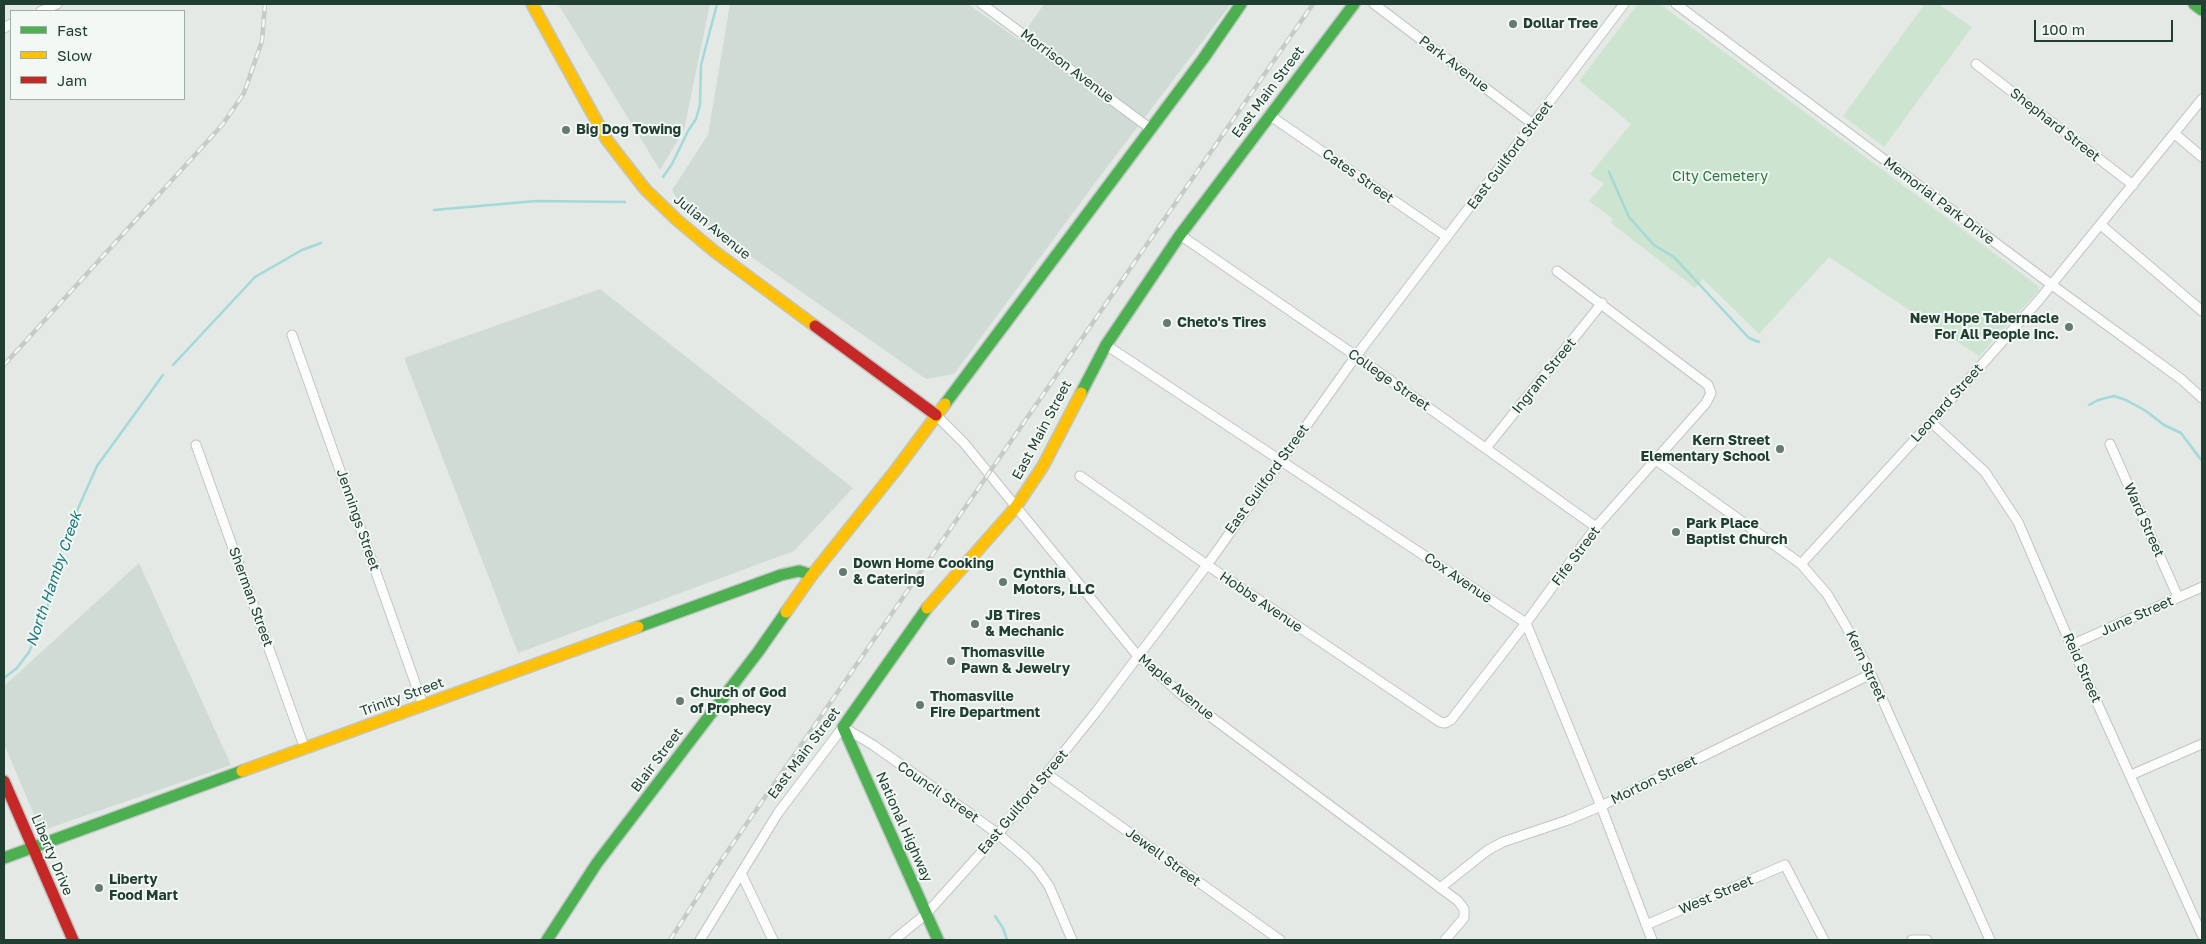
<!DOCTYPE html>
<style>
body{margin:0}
#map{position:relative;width:2206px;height:944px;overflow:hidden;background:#e4e9e6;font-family:"Golos Text",sans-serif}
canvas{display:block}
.frame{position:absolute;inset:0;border:5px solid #213e32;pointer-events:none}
.legend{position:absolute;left:10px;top:10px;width:175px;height:90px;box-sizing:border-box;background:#f2f9f4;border:1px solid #9eaea6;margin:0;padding:6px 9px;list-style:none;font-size:15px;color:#213e32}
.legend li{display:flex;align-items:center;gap:10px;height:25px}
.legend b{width:25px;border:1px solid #9eaea6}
.scale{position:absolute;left:2034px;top:20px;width:139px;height:22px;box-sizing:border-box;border:2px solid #213e32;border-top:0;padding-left:6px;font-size:15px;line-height:18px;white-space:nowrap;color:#213e32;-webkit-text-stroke:4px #f2f9f4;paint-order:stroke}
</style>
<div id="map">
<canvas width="2206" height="944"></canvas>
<div class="frame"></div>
<ul class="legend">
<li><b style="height:6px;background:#4caf50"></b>Fast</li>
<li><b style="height:6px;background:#ffc107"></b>Slow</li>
<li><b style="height:6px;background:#c62828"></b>Jam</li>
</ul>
<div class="scale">100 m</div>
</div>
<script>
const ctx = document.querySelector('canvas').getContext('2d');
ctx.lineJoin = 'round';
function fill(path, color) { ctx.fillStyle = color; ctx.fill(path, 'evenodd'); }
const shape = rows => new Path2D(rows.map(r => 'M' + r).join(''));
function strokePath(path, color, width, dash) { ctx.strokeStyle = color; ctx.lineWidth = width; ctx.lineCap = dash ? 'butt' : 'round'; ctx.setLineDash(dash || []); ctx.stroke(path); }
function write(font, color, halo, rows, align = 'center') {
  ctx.font = font + ' "Golos Text",sans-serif'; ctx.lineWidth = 4; ctx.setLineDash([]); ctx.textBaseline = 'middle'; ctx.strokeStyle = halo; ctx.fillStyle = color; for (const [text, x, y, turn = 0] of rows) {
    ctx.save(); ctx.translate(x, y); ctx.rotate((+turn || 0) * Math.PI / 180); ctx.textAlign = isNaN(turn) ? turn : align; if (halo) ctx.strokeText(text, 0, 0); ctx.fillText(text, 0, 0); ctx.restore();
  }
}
const built = shape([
 [558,4,710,4,684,130,660,170],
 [730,4,968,4,1019,40,1044,4,1231,4,1098,179,954,374,926,379,733,244,679,203,672,190,708,135],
 [600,289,853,488,794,551,518,653,404,358],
 [139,563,231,765,41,831,4,744,4,686]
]);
const green = shape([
 [1638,4,1660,4,2038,286,2039,290,1979,356,1829,257,1759,334,1703,279,1695,288,1611,223,1613,219,1589,201,1604,184,1590,174,1631,124,1579,81],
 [1925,4,1938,4,1972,27,1884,147,1843,116]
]);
const stream = shape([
 [1609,172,1629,217,1636,225,1654,245,1674,257,1749,338,1759,342],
 [663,177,672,164,688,131,696,119,700,105,701,65,717,4],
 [434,210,536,201,625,202],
 [173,365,255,277,302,250,321,243],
 [2089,405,2098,400,2114,396,2126,400,2146,411,2164,425,2181,433,2202,461],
 [4,678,17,668,29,652,47,609,64,540,97,466,163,375],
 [995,916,1003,928,1007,940]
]);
const street = shape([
 [982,4,1151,129],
 [1374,4,1533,124],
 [1676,4,2052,285,2181,379,2202,398],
 [41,11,57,4],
 [4,28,11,24],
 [1976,64,2133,185],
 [1269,115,1447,237],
 [2175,134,2202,157],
 [2101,225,2202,311],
 [1180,235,1356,356,1596,527],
 [292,335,423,705],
 [1106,345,1526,623,1601,806,1652,940],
 [936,415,964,443,1137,655,1183,696,1458,901,1464,909,1464,918,1445,940],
 [1931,422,1985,472,2018,522,2071,645,2202,935],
 [2110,444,2178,597],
 [196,445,305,749],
 [1486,448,1602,303],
 [1656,460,1801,564,1827,594,1846,626,1871,674,1990,940],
 [1080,476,1207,565,1440,722,1445,723,1451,720,1526,623,1596,527,1706,403,1711,393,1708,385,1557,271],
 [1801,564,1931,422,2039,300,2202,99],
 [2071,645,2202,587],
 [1047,774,1280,940],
 [2131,775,2202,744],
 [741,873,773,940],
 [1440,888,1488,850,1503,842,1568,820,1601,806,1871,674],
 [1646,925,1785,865,1824,940],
 [700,940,778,813,843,727,873,745,958,805,998,834,1024,856,1037,869,1049,886,1072,940],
 [894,940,926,914,998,834,1096,712,1207,565,1356,356,1624,4],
 [1912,940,1927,940]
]);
const fast = shape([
 [2194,4,2202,10],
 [1081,393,1106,345,1180,235,1354,4],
 [945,404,1203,59,1241,4],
 [927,608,843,727,938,940],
 [638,627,781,575,799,571,812,575],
 [4,858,242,771],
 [547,940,597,863,758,652,786,612]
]);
const slow = shape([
 [532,4,607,140,645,189,677,220,714,251,815,326],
 [927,608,1015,508,1043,466,1081,393],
 [786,612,812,575,895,471,945,404],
 [242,771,638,627]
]);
const jam = shape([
 [815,326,936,415],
 [4,781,73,940]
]);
const rail = shape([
 [4,365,223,124,244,93,262,41,265,4],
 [670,940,716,868,1313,4]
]);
const markers = [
 [1513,24,5,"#657a71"],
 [566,130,5,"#657a71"],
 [1167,323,5,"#657a71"],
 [2069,327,5,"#657a71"],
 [1780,449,5,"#657a71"],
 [1676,532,5,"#657a71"],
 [843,572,5,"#657a71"],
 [1003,582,5,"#657a71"],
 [975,624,5,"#657a71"],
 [951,661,5,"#657a71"],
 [680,701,5,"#657a71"],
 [920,705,5,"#657a71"],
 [99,888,5,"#657a71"]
];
const poiNames = [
 ["Dollar Tree",1523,24],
 ["Big Dog Towing",576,130],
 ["New Hope Tabernacle",2059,319,"right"],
 ["For All People Inc.",2059,335,"right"],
 ["Cheto's Tires",1177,323],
 ["Kern Street",1770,441,"right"],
 ["Elementary School",1770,457,"right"],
 ["Park Place",1686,524],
 ["Baptist Church",1686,540],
 ["Down Home Cooking",853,564],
 ["& Catering",853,580],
 ["Cynthia",1013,574],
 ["Motors, LLC",1013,590],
 ["JB Tires",985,616],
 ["& Mechanic",985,632],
 ["Thomasville",961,653],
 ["Pawn & Jewelry",961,669],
 ["Church of God",690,693],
 ["of Prophecy",690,709],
 ["Thomasville",930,697],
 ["Fire Department",930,713],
 ["Liberty",109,880],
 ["Food Mart",109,896]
];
const streetNames = [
 ["Park Avenue",1454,64,37],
 ["Morrison Avenue",1067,66,37],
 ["East Main Street",1268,92,-53],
 ["Shephard Street",2055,125,38],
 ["East Guilford Street",1510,155,-53],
 ["Cates Street",1358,176,35],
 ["Memorial Park Drive",1939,201,37],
 ["Julian Avenue",712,227,39],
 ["Ingram Street",1544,376,-51],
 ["College Street",1389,380,35],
 ["Leonard Street",1947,403,-48],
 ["East Main Street",1042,430,-62],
 ["East Guilford Street",1267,479,-54],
 ["Jennings Street",358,520,71],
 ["Ward Street",2144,520,66],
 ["Fife Street",1576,556,-53],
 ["Cox Avenue",1458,578,34],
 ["Sherman Street",251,597,70],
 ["Hobbs Avenue",1261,602,34],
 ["June Street",2137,616,-24],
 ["Kern Street",1866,666,65],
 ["Reid Street",2082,668,66],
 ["Maple Avenue",1176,687,40],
 ["Trinity Street",402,697,-20],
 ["East Main Street",804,753,-53],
 ["Blair Street",657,760,-53],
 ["Morton Street",1654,780,-26],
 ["Council Street",938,792,35],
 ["East Guilford Street",1023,802,-50],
 ["National Highway",904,827,66],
 ["Liberty Drive",52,855,67],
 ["Jewell Street",1163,857,36],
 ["West Street",1716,895,-23]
];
const parkNames = [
 ["City Cemetery",1720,177]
];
const waterNames = [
 ["North Hamby Creek",54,579,-71]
];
fill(built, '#d1dbd6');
fill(green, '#cce4d0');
strokePath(stream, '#a2d9d9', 2.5);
strokePath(street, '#c1c6c3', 11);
strokePath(fast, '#bfc7c3', 14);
strokePath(slow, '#bfc7c3', 14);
strokePath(jam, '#bfc7c3', 14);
strokePath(street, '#fbfcfb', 9);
strokePath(fast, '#4caf50', 11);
strokePath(slow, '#ffc107', 11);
strokePath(jam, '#c62828', 11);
strokePath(rail, '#c6cbc9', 4.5);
strokePath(rail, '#f2f9f4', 2.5, [8]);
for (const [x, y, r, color] of markers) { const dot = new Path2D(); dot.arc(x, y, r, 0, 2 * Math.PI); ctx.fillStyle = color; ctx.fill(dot); strokePath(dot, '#f2f9f4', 2); }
write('bold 14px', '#213e32', '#f2f9f4', poiNames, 'left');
write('14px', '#213e32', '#f2f9f4', streetNames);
write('14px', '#29773d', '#f2f9f4', parkNames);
write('italic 15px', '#18787d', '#f2f9f4', waterNames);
</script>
